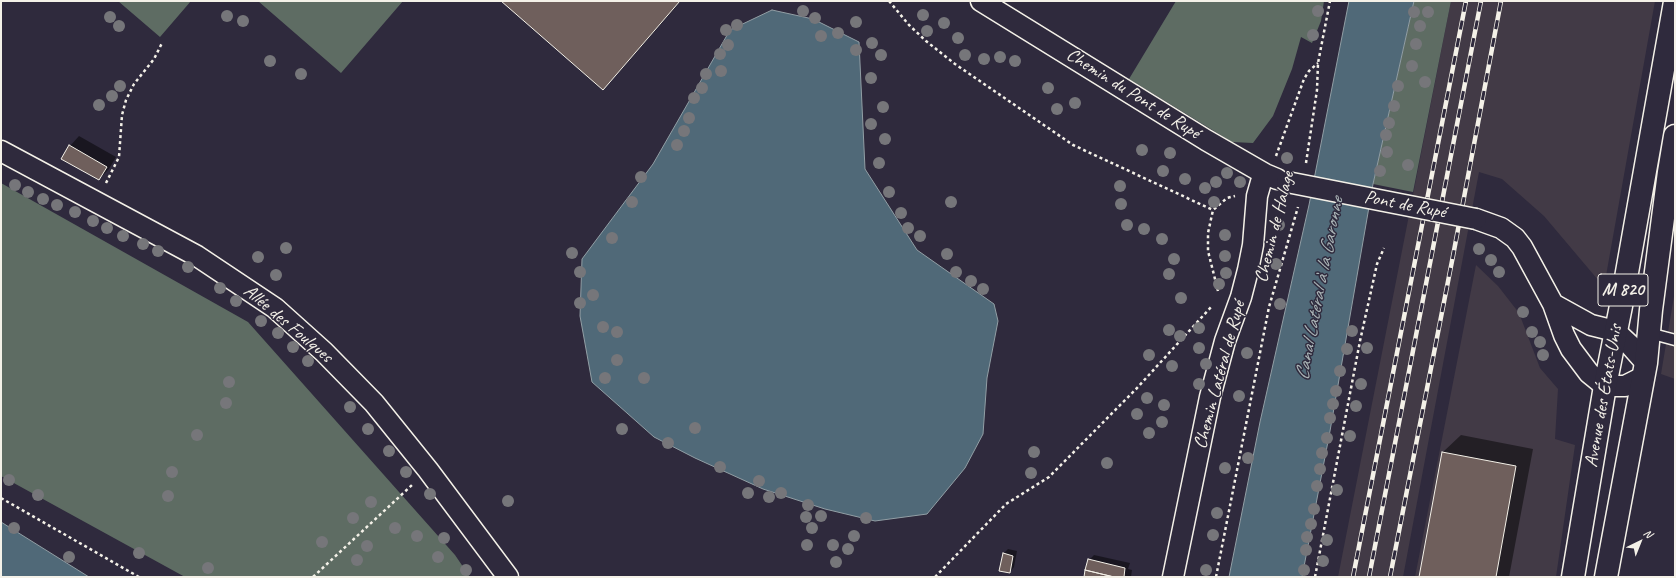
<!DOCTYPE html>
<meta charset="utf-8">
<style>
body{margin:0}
#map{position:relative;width:1676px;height:578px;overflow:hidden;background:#2f2a3d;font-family:Caveat,sans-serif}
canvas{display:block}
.frame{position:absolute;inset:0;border:2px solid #f4f1e8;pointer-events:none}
.north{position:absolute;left:1620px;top:522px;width:40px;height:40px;-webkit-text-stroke:3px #2f2a3d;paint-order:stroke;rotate:43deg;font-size:11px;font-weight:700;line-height:16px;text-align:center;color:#f4f1e8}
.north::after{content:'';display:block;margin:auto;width:14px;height:18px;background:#f4f1e8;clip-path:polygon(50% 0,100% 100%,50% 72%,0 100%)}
</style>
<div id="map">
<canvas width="1676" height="578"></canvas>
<div class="frame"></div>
<div class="north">N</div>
</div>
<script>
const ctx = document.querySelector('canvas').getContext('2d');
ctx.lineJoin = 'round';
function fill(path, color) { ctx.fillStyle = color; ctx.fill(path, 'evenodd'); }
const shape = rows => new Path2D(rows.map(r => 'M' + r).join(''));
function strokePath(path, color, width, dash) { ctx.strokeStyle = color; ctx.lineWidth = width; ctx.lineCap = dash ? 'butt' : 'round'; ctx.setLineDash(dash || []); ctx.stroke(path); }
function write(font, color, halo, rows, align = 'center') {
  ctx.font = font + ' Caveat,sans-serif'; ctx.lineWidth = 3; ctx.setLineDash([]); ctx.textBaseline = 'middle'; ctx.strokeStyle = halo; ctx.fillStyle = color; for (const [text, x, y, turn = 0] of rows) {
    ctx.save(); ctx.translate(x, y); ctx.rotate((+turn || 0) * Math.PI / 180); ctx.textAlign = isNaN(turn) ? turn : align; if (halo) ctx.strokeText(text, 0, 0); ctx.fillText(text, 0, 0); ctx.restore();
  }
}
const built = shape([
 [1451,1,1655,1,1604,287,1544,216,1502,179,1479,172,1403,577,1338,577],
 [1476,265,1498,286,1519,313,1540,368,1558,389,1555,439,1575,445,1556,577,1415,577],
 [1675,290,1675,379,1661,374]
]);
const green = shape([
 [118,1,191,1,160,37],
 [258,1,403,1,341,73],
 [1176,1,1324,1,1321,21,1312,43,1301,37,1292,69,1273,116,1253,143,1232,142,1129,79],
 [1414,1,1451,1,1413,192,1373,184],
 [1,183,248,322,455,555,470,577,185,577,1,476]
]);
const water = shape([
 [1349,1,1414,1,1373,184,1330,431,1302,577,1229,577,1260,422,1309,205,1349,1],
 [772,10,813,19,859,42,865,169,917,250,994,304,998,321,987,378,983,434,965,468,927,514,875,521,825,509,763,489,695,458,654,437,592,382,580,316,582,259,653,164,730,30,772,10],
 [1,522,89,577,1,577,1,522]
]);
const shadow = shape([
 [503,1,681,1,620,71,603,88],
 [79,136,116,157,109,169,99,179,70,146],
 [1461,435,1533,449,1509,577,1420,577,1443,452],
 [1008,549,1017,551,1014,567,1010,572,1004,553],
 [1094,555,1130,563,1128,569,1132,570,1131,577,1085,577,1089,560]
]);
const building = shape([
 [501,1,680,1,603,90,501,1],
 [69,145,107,167,99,180,61,159,69,145],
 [1442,452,1516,466,1496,577,1419,577,1442,452],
 [1003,553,1013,556,1010,573,999,571,1003,553],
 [1088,559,1125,568,1124,577,1114,577,1085,570,1088,559],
 [1085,570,1114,577,1084,577,1085,570]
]);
const path = shape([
 [889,1,909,25,926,41,955,64,1073,145,1213,210],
 [1276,156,1304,79,1309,71,1318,63],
 [1306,163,1317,90,1318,63,1330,1],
 [106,183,119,157,122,115,126,100,134,84,154,59,162,43],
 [1218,291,1208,251,1208,233,1213,210,1227,198,1235,196],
 [1,498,139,577],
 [313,577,412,485],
 [935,577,1006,504,1049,477,1137,388,1212,306],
 [1216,577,1269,307,1298,207],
 [1315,577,1360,341,1377,264,1384,248]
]);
const service = shape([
 [1649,333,1675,340]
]);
const minor = shape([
 [981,1,1206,140,1265,174,1277,179],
 [1,151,197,256,275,308,324,352,374,403,428,470,508,577],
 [1476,219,1501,228,1515,238,1522,247,1553,304,1564,335,1571,349,1589,373,1605,386,1625,386,1643,377],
 [1553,304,1591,325,1615,331,1630,345,1646,363],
 [1173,577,1210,397,1225,341,1241,297,1248,270,1253,245,1257,196,1261,182,1265,174]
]);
const primary = shape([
 [1573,577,1605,386,1621,306,1675,2],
 [1606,577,1646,363,1651,310,1669,172,1675,136]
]);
const rail = shape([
 [1353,577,1466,1],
 [1369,577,1481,1],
 [1390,577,1453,256,1501,1]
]);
const minorBridge = shape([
 [1287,182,1476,219]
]);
const trees = [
 [803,11],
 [1318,11],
 [1414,12],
 [1428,12],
 [923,15],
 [227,16],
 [110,17],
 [815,18],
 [243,21],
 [856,22],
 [944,23],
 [737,25],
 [119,26],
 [1420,26],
 [726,30],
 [927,31],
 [838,33],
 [1313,35],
 [821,36],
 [958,38],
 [872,43],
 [1416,44],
 [728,45],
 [856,50],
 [720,54],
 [881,55],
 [965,55],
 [1000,57],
 [984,59],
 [270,61],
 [1015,61],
 [1412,66],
 [721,71],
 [301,74],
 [706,74],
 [871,78],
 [1425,82],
 [120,86],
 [1398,86],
 [702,88],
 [1048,88],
 [112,96],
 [694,98],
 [1075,103],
 [99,105],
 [1394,106],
 [883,107],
 [1057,109],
 [689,118],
 [1389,123],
 [871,124],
 [684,131],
 [1386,135],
 [885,139],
 [677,145],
 [1142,150],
 [1387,152],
 [1170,153],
 [1287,158],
 [879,163],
 [1408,165],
 [1163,171],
 [1380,171],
 [1227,173],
 [641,177],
 [1185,179],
 [1216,182],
 [1240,182],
 [15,185],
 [1120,186],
 [1205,188],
 [28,192],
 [889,192],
 [43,199],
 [632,202],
 [951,202],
 [1214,202],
 [1121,204],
 [57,205],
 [75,212],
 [901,213],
 [93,221],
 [1127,225],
 [1279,225],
 [107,228],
 [908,228],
 [1144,229],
 [1225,235],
 [123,236],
 [920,236],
 [612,238],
 [1162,239],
 [143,244],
 [286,248],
 [1479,249],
 [158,251],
 [572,253],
 [947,254],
 [1225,256],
 [258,257],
 [1174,259],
 [1491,260],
 [1276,264],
 [188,267],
 [580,272],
 [956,272],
 [1499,272],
 [1226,273],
 [1169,274],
 [276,275],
 [971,281],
 [1219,284],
 [220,288],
 [983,289],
 [593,295],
 [1181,298],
 [236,301],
 [580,303],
 [1280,304],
 [1523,312],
 [261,321],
 [603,327],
 [1199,328],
 [1169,330],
 [1352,331],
 [617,332],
 [1532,332],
 [278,333],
 [1180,336],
 [1540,342],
 [293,347],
 [1199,348],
 [1367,348],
 [1347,349],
 [1247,353],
 [1149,355],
 [1543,355],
 [617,360],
 [308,361],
 [1206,364],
 [1172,366],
 [1340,371],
 [605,378],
 [644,378],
 [229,382],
 [1199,384],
 [1361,384],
 [1336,391],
 [1239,396],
 [1147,398],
 [226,403],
 [1333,404],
 [1164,405],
 [1356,406],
 [350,407],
 [1137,414],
 [1330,418],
 [1162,422],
 [695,428],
 [368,429],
 [622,429],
 [1149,433],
 [197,435],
 [1350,436],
 [1327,438],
 [668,443],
 [389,451],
 [1034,452],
 [1322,453],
 [1248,458],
 [1107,463],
 [720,467],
 [1225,468],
 [1320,469],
 [172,472],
 [406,472],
 [1031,473],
 [9,480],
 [759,481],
 [1317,486],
 [1337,490],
 [748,493],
 [781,493],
 [430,494],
 [38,495],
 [168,496],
 [769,497],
 [508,501],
 [371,502],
 [808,505],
 [1314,509],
 [1217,513],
 [821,516],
 [806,517],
 [353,518],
 [866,518],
 [1311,524],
 [14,528],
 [395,528],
 [812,528],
 [1213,535],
 [417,536],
 [854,536],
 [1307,537],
 [444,538],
 [1327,540],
 [322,542],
 [807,545],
 [833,545],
 [367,546],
 [848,549],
 [1306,550],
 [139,553],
 [69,557],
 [438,557],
 [357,560],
 [1323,561],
 [836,562],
 [208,568],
 [466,570],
 [1206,570],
 [1304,570]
];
const shields = [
 [1623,290,50]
];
const shieldNames = [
 ["M 820",1623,290]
];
const streetNames = [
 ["Chemin du Pont de Rupé",1133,94,32],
 ["Pont de Rupé",1405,205,11],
 ["Chemin de Halage",1275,227,-76],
 ["Allée des Foulques",288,324,40],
 ["Chemin Latéral de Rupé",1220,375,-75],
 ["Avenue des États-Unis",1604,396,-80]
];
const waterNames = [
 ["Canal Latéral à la Garonne",1320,289,-79]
];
fill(built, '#423a46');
fill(green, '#5e6c63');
fill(water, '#506978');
strokePath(water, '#929fa5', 1);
fill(shadow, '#0007');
fill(building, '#6f5f5c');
strokePath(building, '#f4f1e8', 1);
strokePath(service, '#f4f1e8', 13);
strokePath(minor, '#f4f1e8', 23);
strokePath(primary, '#f4f1e8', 25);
strokePath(path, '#f4f1e8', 2.5, [3, 3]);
strokePath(service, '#2f2a3d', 10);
strokePath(minor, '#2f2a3d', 20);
strokePath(primary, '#2f2a3d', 22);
strokePath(rail, '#f4f1e8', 4.5);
strokePath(rail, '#2f2a3d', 3, [9]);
strokePath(minorBridge, '#f4f1e8', 23, []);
strokePath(minorBridge, '#2f2a3d', 20);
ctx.fillStyle = '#76767a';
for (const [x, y] of trees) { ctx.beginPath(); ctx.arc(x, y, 6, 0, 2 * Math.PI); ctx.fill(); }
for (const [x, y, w] of shields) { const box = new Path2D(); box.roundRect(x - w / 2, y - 16, w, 32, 3); ctx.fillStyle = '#2f2a3d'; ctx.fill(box); strokePath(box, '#f4f1e8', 1); }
write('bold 18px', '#f4f1e8', null, shieldNames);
write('19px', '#f4f1e8', '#2f2a3d', streetNames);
write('italic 20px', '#aab4b6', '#2f2a3d', waterNames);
</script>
